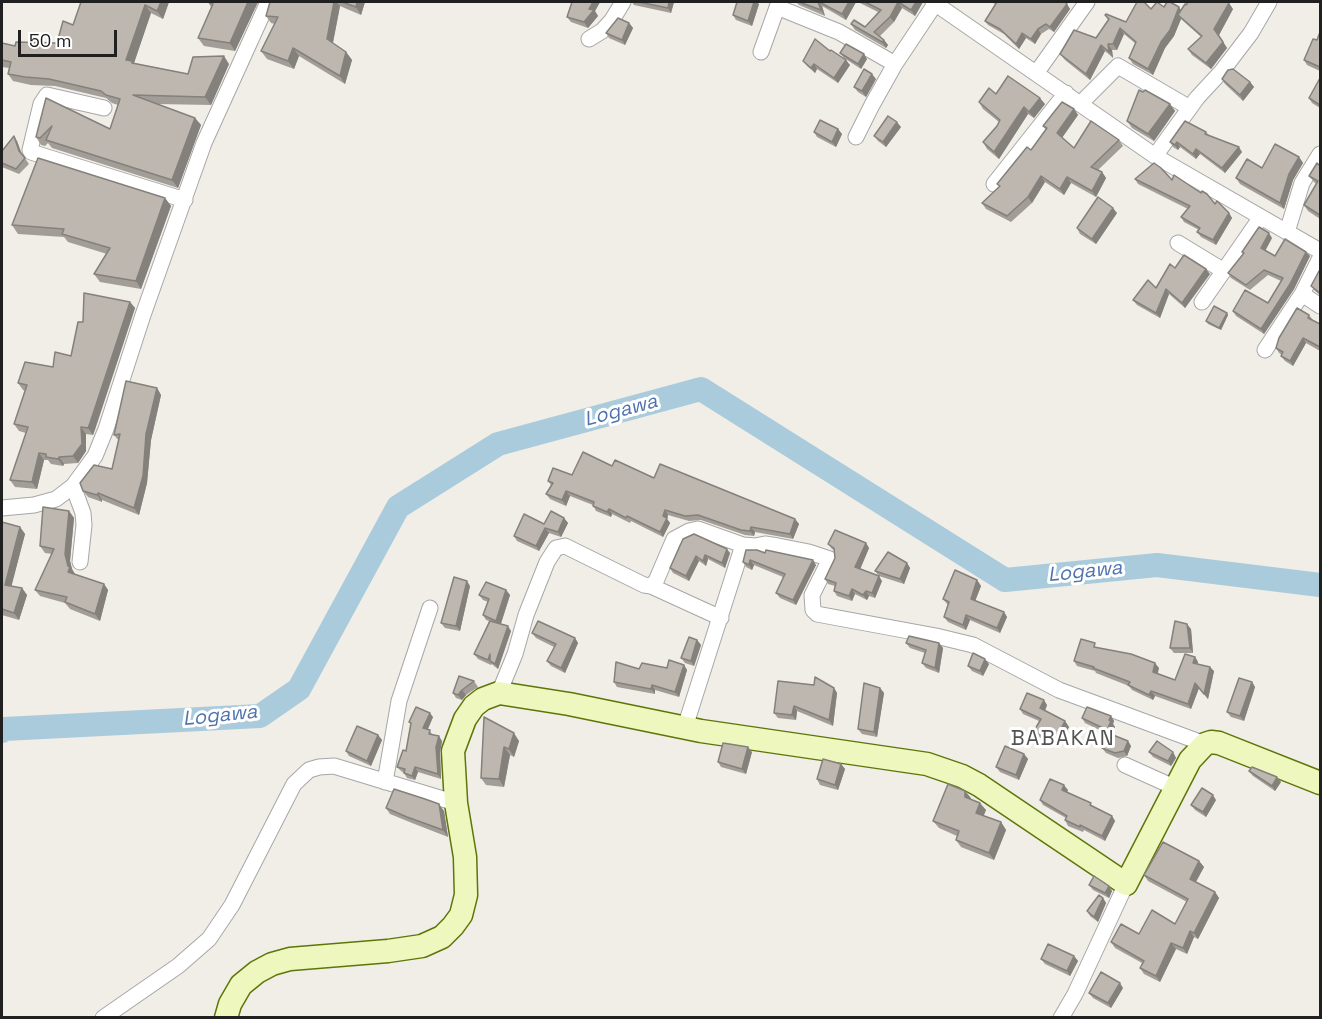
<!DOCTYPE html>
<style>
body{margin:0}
#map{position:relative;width:1322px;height:1019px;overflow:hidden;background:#f0eee7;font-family:"Space Grotesk",sans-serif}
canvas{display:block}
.frame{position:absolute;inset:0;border:3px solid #202020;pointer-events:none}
.scale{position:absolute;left:18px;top:30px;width:99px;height:27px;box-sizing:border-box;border:3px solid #202020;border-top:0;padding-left:8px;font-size:18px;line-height:21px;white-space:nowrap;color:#202020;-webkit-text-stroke:4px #fff;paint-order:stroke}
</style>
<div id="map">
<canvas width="1322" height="1019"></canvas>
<div class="frame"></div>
<div class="scale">50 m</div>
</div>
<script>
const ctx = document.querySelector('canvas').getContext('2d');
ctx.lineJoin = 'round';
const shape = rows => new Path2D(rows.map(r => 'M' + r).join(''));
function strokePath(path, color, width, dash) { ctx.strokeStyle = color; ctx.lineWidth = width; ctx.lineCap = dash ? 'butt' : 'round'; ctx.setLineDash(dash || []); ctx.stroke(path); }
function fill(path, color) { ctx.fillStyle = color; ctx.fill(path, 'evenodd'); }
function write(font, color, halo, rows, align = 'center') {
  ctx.font = font + ' "Space Grotesk",sans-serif'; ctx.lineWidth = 6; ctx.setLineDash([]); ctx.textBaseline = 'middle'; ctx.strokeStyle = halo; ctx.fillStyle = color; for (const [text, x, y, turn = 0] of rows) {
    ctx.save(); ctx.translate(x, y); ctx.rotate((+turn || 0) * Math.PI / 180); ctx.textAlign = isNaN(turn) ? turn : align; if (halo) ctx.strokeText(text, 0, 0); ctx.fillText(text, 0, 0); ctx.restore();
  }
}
const river = shape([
 [2,731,4,729,260,716,299,689,398,507,498,444,701,389,1005,580,1157,565,1320,585]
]);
const minor = shape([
 [933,2,1155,156,1320,251],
 [777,7,839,32,895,64],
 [589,39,602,31,612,20,623,2],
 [761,52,779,2],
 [1037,72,1087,2],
 [1080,104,1118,66,1190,108],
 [104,108,47,95,41,104,30,150,31,152,185,200],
 [856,137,872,105,895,64,935,4],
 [1155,156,1197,98,1222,71,1251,33,1269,2],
 [994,184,1066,93],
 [1287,232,1302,183,1320,154],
 [1178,243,1224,271],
 [1302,294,1320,306],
 [1202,302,1261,217],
 [1265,350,1302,294,1320,258],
 [73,486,83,513,84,525,80,562],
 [2,508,34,505,56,499,73,486,95,456,106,429,143,315,204,143,268,2],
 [651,586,721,618],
 [499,693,515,654,526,615,547,562,556,548,565,546,644,585,651,586,656,581,674,539,689,531,698,529,743,545,755,546,765,544,778,546,809,552,830,559,812,595,813,610,817,614,936,636,973,645,1059,690,1205,744],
 [685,727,743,545],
 [1125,765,1176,788],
 [385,782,399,701,430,608],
 [103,1018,178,966,209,939,232,905,294,784,309,770,319,767,334,766,456,803],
 [1061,1018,1075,994,1126,884]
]);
const secondary = shape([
 [226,1018,230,1004,241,985,257,972,272,964,290,959,388,951,422,946,442,937,453,926,461,915,466,895,465,857,456,803,453,751,465,719,474,706,483,699,499,693,569,704,701,731,927,764,962,776,979,785,1126,884,1190,760,1205,744,1211,742,1219,743,1320,783]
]);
const wall = shape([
 [81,2,169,2,163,19,151,13,134,63,188,74,229,64,211,105,156,104,195,118,201,125,178,188,52,148,48,143,45,146,41,145,36,137,46,98,110,129,118,105,112,103,106,98,55,86,31,85,13,81,8,74,9,68,2,67,2,43,15,46,57,43,73,25],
 [208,2,258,2,235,51,204,46,198,38,211,7],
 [270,2,365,2,361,15,340,6,333,43,346,52,352,60,345,84,299,56,294,69,267,59,261,51,275,24,271,23,266,16],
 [572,2,600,2,595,11,598,16,588,28,571,22,567,17],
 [632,2,674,2,671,13,634,5],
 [796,2,856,2,846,20,822,6,825,16,799,5],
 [858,2,923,2,915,16,902,8,894,22,880,36,884,40,888,45,886,48,855,30,851,24,865,27,878,12],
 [991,2,1065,2,1070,9,1054,32,1049,29,1041,34,1035,44,1026,38,1019,49,1004,34,988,25,985,21,995,4],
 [759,4,752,26,736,20,733,15],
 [1186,5,1233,9,1219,35,1227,48,1211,69,1192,55,1188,49,1201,37,1181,19,1174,36,1165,48,1153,75,1133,64,1129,58,1136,44,1124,34,1117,50,1112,50,1113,58,1105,51,1090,80,1065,60,1060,54,1096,38,1108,20,1105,15,1126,22,1151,9,1164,7,1179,7,1181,10],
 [629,23,633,28,625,45,609,38,606,33],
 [1320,32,1320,71,1307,65,1304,60,1317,40],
 [830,51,850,65,838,83,817,69,815,73,807,66,803,61],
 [840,53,867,59,861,69,844,58],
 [1320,78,1320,108,1312,103,1309,98],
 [876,79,866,97,858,92,854,87],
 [1222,79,1250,82,1254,87,1243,101,1225,84],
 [996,94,1045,104,1034,118,1028,114,999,159,987,149,983,142,997,126,999,122,983,109,979,102],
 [1170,104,1175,111,1154,141,1132,128,1127,121],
 [1074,109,1078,115,1062,138,1074,148,1119,140,1123,146,1098,170,1102,172,1106,178,1096,197,1071,183,1064,195,1045,182,1032,203,1011,222,986,209,982,203,999,187,997,184,1031,150,1046,130,1043,126],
 [901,127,886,147,878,141,874,136],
 [838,129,842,134,836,147,817,137,814,132],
 [1206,132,1209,135,1242,152,1225,173,1200,154,1196,159,1180,147,1178,150,1173,147,1170,142],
 [17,141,22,154,29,164,19,174,2,167,2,151],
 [1299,157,1303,163,1293,180,1284,209,1240,184,1236,178,1262,168],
 [1320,166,1320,219,1308,211,1304,205,1316,184,1314,182,1309,176],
 [1135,179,1172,180,1215,204,1229,213,1232,218,1216,245,1201,237,1197,232,1199,230,1184,222,1181,217,1188,209,1138,184],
 [165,198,171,206,141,289,100,282,94,274,107,254,68,242,64,237,18,234,12,225],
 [1117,213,1096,244,1080,234,1077,228],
 [1272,238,1265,251,1275,256,1306,252,1310,256,1294,289,1264,334,1236,316,1233,311,1268,303,1281,281,1268,275,1250,290,1231,278,1228,273,1243,254,1242,252],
 [1175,268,1210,274,1185,308,1169,294,1160,318,1137,305,1133,300,1156,288],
 [1320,272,1320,295,1315,291,1311,286],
 [130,302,135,308,95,430,93,435,86,434,86,451,78,463,64,464,63,466,51,464,48,460,44,460,37,489,15,487,10,480,26,433,19,431,14,424,25,391,23,390,18,383,53,367,71,356,83,322],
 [1227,313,1228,315,1221,330,1208,324,1206,321],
 [1309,315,1313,320,1320,324,1320,351,1306,343,1293,366,1285,361,1281,356,1282,355,1279,353,1276,348],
 [157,388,161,395,151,440,147,483,139,515,102,500,102,502,88,497,83,491,112,469,119,441,114,435],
 [612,466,795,519,799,524,793,539,755,532,754,536,745,535,701,520,689,521,668,515,667,519,670,523,663,537,631,521,630,523,612,514,611,517,596,511,593,505,570,496,566,506,550,499,546,494,551,485,548,481],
 [69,511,74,518,70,561,72,569,75,575,104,584,108,590,100,621,70,609,65,603,40,596,35,590,52,554,45,553,40,546],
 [564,518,568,523,561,537,549,533,539,551,517,541,514,536,544,524],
 [2,522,20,527,25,534,11,586,22,588,27,595,19,620,2,615],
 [683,539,730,553,725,568,708,559,706,566,699,561,689,581,673,573,670,568],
 [866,543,869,548,860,569,882,581,875,598,869,596,867,600,855,594,852,601,837,596,834,591,835,586,828,584,825,579,835,558,835,551,832,549,828,544],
 [765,553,816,565,796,605,780,598,776,593,783,577,754,565,752,570,746,567,743,562],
 [907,563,910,568,904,584,879,576,875,571],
 [977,580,981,586,975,601,1004,612,1007,617,1000,633,970,620,966,630,948,622,944,617,948,605,943,599],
 [470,586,460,631,445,628,441,623],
 [506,590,510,595,501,624,511,631,498,669,494,666,492,664,491,665,478,659,474,654,489,621,486,620,483,615,488,602,483,600,479,595],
 [1191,629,1193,653,1174,653,1170,648],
 [532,633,575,638,578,643,565,673,551,666,547,661,554,647,536,638],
 [697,640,701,645,694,666,685,663,681,658],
 [906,643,939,643,943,648,939,673,926,668,922,663,925,653,910,648],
 [1099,648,1159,668,1157,673,1175,680,1195,657,1198,662,1197,664,1214,671,1208,699,1199,688,1191,709,1155,696,1153,700,1132,690,1129,686,1096,673,1095,671,1077,666,1074,661],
 [989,664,983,676,972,671,968,666],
 [684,665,687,670,679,697,655,690,655,694,617,687,614,682,639,669,667,668],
 [474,681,478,687,466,695,462,700,456,698,453,693],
 [1252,682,1255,687,1244,721,1231,717,1227,712],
 [834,688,837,693,833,726,797,711,796,720,778,718,774,713],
 [880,688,884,693,877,737,862,734,858,729],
 [1047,705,1045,711,1065,721,1069,727,1058,747,1037,736,1034,731,1039,721,1023,714,1020,709],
 [1111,716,1114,721,1113,724,1115,727,1111,734,1128,741,1131,746,1127,756,1118,758,1106,753,1102,748,1108,734,1085,723,1082,718],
 [433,717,428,729,433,735,442,741,440,752,441,779,418,772,415,780,407,778,404,773,401,771,397,767,406,751,411,725,409,722],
 [484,717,519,741,514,757,510,755,504,787,486,785,481,778],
 [378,735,382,740,371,766,349,756,346,751],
 [752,752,746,774,721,767,718,762],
 [1149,752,1173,752,1176,758,1171,766,1153,757],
 [1024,754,1028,759,1019,780,1000,772,996,767],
 [841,764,845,769,838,790,820,785,817,779],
 [1249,771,1281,782,1275,791,1253,776],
 [1068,790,1067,792,1112,816,1115,821,1105,841,1084,830,1083,832,1068,826,1065,820,1066,818,1043,805,1040,800],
 [965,791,971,799,986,810,983,816,1001,822,1006,830,994,860,961,847,956,840,957,836,939,828,933,821],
 [1216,800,1206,817,1195,810,1191,805],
 [386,808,444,811,448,837,412,823,390,814],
 [1199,861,1204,867,1196,882,1215,892,1219,898,1198,939,1194,937,1187,954,1176,949,1160,982,1144,974,1140,968,1142,963,1115,948,1111,942,1175,924,1187,902,1148,881,1144,875],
 [1089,885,1109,886,1112,891,1109,898,1093,890],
 [1103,898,1106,903,1098,922,1090,916,1087,911],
 [1074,956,1078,961,1070,976,1045,964,1041,959],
 [1123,988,1111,1008,1093,998,1089,993]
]);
const shadedWall = shape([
 [161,2,169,2,163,19,157,11],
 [248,2,258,2,235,51,230,43],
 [334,2,336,2,340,6,332,47,327,39],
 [357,2,365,2,361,15,356,7],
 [593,2,600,2,595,11,598,16,588,28,584,22,589,9],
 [669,2,674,2,671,13,668,8],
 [754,2,757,2,759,4,752,26,748,21],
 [818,2,822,6,825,16,821,10],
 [849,2,856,2,846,20,842,14],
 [898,2,902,8,894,22,890,17],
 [916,2,923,2,915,16,911,10],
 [1229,3,1233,9,1219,35,1214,29],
 [1067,4,1070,9,1054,32,1050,27],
 [145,5,151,13,134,63,138,69,126,60],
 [1179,7,1183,14,1178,15,1181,19,1174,36,1165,48,1153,75,1148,69],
 [629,23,633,28,625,45,622,40],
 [1120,28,1124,34,1117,50,1113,44],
 [1038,29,1041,34,1035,44,1031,39],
 [1022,33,1026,38,1019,49,1016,44],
 [884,40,888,45,886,48,882,42],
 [1223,42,1227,48,1211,69,1206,63],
 [1108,44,1112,50,1113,58,1109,52],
 [1101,45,1105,51,1090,80,1086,74],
 [293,48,299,56,294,69,288,61],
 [346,52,352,60,345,84,340,76],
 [864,54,867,59,861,69,858,64],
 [224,56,229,64,211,105,205,97],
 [846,60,850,65,838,83,834,78],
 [814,64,817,69,815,73,811,68],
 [872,74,876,79,866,97,862,91],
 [1250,82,1254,87,1243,101,1240,95],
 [1040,98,1045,104,1034,118,1029,112],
 [1170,104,1175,111,1154,141,1148,134],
 [1024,107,1028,114,999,159,994,152],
 [1074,109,1078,115,1061,139,1057,133],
 [195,118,201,125,178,188,172,180],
 [897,122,901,127,886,147,883,142],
 [838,129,842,134,836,147,832,142],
 [14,136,17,141,22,156,19,151],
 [1177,142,1180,147,1178,150,1175,145],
 [1239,147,1242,152,1225,173,1222,168],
 [1196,149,1200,154,1196,159,1193,154],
 [1299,157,1303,163,1293,180,1284,209,1280,203,1289,174],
 [1102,172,1106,178,1096,197,1092,191],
 [1041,176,1045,182,1032,203,1028,197],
 [1067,177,1071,183,1064,195,1060,189],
 [165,198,171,206,141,289,136,281],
 [1113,208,1117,213,1096,244,1092,239],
 [1229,213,1232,218,1216,245,1213,240],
 [1269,233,1272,238,1264,253,1261,248],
 [1306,252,1310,256,1294,289,1264,334,1261,329],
 [1206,269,1210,274,1185,308,1182,303],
 [1166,289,1169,294,1160,318,1156,313],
 [130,302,135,308,93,435,88,428],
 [1227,313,1228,315,1221,330,1219,328],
 [1303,338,1306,343,1293,366,1290,361],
 [157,388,161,395,151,440,147,483,139,515,134,508,146,434],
 [81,427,86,434,86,451,78,463,73,456],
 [39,453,44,460,37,489,32,482],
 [59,457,64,464,63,466,58,459],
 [566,491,570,496,566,506,562,500],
 [98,493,102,500,102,502,97,495],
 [609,509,612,514,611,517,607,512],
 [665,510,668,515,667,519,670,523,663,537,660,532,663,516],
 [69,511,74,518,70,561,72,569,75,574,73,579,68,572,68,566,65,554],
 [564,518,568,523,561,537,558,532],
 [795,519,799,524,793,539,790,534],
 [20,527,25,534,10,592,5,585],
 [751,527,755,532,754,536,750,531],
 [545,528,549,533,539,551,536,546],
 [866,543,869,548,859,572,855,567],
 [727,549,730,553,725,568,722,563],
 [705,555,708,559,706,566,703,561],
 [696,556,699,561,689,581,686,576],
 [750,560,754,565,752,570,749,565],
 [813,560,816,565,796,605,793,600],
 [907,563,910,568,904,584,900,579],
 [879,576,882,581,875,598,872,593],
 [977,580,981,586,974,604,971,599],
 [467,581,470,586,460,631,456,626],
 [104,584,108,590,100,621,95,614],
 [22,588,27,595,19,620,14,613],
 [852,589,855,594,852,601,849,596],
 [506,590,510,595,500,626,496,621],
 [866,591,869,596,867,600,863,595],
 [1004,612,1007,617,1000,633,997,628],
 [966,615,970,620,966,630,963,625],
 [1187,624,1191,629,1193,653,1190,648],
 [508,626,511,631,498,669,495,664],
 [575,638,578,643,565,673,561,668],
 [697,640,701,645,694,666,691,661],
 [939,643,943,648,939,673,935,668],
 [1195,657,1198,662,1196,668,1193,663],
 [985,659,989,664,983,676,980,671],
 [1155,663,1159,668,1157,677,1153,672],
 [684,665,687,670,679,697,675,692],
 [1210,667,1214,671,1208,699,1204,694],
 [1252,682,1255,687,1244,721,1240,716],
 [1195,683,1199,688,1191,709,1188,704],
 [652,685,655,690,655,694,651,689],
 [834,688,837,693,833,726,829,720],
 [880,688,884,693,877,737,874,732],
 [462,690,466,695,462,700,458,695],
 [1151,691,1155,696,1153,700,1149,695],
 [1044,700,1047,705,1044,713,1040,708],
 [794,706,797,711,796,720,792,715],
 [430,713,433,717,426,733,423,728],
 [1111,716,1114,721,1113,724,1115,727,1110,735,1107,730,1109,720],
 [1065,721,1069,727,1058,747,1054,742],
 [514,733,519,741,514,757,509,749],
 [378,735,382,740,371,766,367,761],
 [439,736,442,741,440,752,441,779,438,774,436,747],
 [1128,741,1131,746,1127,756,1124,751],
 [504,747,510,755,504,787,499,779],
 [748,747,752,752,746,774,742,769],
 [1173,752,1176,758,1171,766,1168,761],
 [1024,754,1028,759,1019,780,1016,775],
 [841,764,845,769,838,790,835,785],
 [415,767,418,772,415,780,412,776],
 [1277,777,1281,782,1275,791,1272,786],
 [1064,785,1068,790,1066,795,1062,790],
 [965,791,971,798,971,804,965,797],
 [1213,795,1216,800,1206,817,1203,812],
 [980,803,986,810,982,820,976,813],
 [439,804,444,811,448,837,443,830],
 [1112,816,1115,821,1105,841,1102,836],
 [1001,822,1006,830,994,860,989,853],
 [1199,861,1204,867,1194,885,1190,879],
 [1109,886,1112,891,1109,898,1105,893],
 [1215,892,1219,898,1198,939,1194,933],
 [1103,898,1106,903,1098,922,1094,917],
 [1190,931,1194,937,1187,954,1183,948],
 [1171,943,1176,949,1160,982,1156,976],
 [1074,956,1078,961,1070,976,1067,971],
 [1120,983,1123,988,1111,1008,1108,1003]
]);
const building = shape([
 [81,2,161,2,157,11,145,5,126,60,132,61,132,63,188,74,193,57,224,56,205,97,133,95,195,118,172,180,46,140,52,126,40,138,36,137,46,98,110,129,120,99,106,95,101,91,49,79,25,77,8,74,11,62,2,60,2,43,15,46,16,42,57,43,63,21,73,25,81,2],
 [208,2,248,2,230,43,198,38,213,4,208,2],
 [270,2,334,2,327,39,346,52,340,76,293,48,288,61,261,51,278,17,266,16,270,2],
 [342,2,357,2,356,7,342,2],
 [572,2,593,2,589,9,594,10,584,22,567,17,572,2],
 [639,2,669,2,668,8,639,2],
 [737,2,754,2,748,21,733,15,737,2],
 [799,2,818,2,821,10,799,2],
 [819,2,849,2,842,14,819,2],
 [865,2,916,2,911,10,898,2,890,17,874,32,884,40,882,42,851,24,854,20,865,27,881,10,865,2],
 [997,2,1065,2,1067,4,1050,27,1046,24,1038,29,1031,39,1022,33,1016,44,1000,29,985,21,997,2],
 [1137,2,1144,2,1151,9,1157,2,1164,7,1167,2,1170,2,1179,7,1170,30,1161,42,1148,69,1129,58,1136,42,1120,28,1113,44,1108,44,1109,52,1101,45,1086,74,1060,54,1074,30,1096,38,1109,19,1105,15,1106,14,1126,22,1137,2],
 [1188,2,1227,2,1229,3,1214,29,1223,42,1206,63,1188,49,1202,36,1178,15,1185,4,1186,5,1188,2],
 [618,18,629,23,622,40,606,33,618,18],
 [1320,32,1320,67,1304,60,1313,39,1317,40,1320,32],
 [815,39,830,51,831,50,846,60,834,78,814,64,811,68,803,61,815,39],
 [846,44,864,54,858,64,840,53,846,44],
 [864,69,872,74,862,91,854,87,864,69],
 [1233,69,1250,82,1240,95,1222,79,1228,70,1233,69],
 [1008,76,1040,98,1029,112,1024,107,994,152,983,142,997,126,1000,120,979,102,989,88,996,94,1008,76],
 [1320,78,1320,105,1309,98,1320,78],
 [1139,90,1143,92,1145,90,1170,104,1148,134,1127,121,1139,90],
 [1062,102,1074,109,1057,133,1074,148,1091,121,1119,140,1091,167,1102,172,1092,191,1067,177,1060,189,1041,176,1028,197,1007,216,982,203,1000,186,997,184,1027,147,1031,150,1047,128,1043,126,1062,102],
 [888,116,897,122,883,142,874,136,888,116],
 [820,120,838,129,832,142,814,132,820,120],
 [1185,121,1206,132,1205,134,1239,147,1222,168,1196,149,1193,154,1177,142,1175,145,1170,142,1185,121],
 [14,136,19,151,25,158,16,169,2,163,2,151,14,136],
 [1275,144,1299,157,1289,174,1280,203,1236,178,1247,159,1262,168,1275,144],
 [38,158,165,198,136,281,94,274,110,248,62,234,64,229,12,225,38,158],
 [1154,163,1161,168,1172,180,1174,175,1201,193,1202,191,1207,194,1215,204,1217,201,1229,213,1213,240,1197,232,1200,228,1181,217,1190,206,1135,179,1154,163],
 [1317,163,1320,166,1320,215,1304,205,1318,181,1309,176,1317,163],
 [1098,197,1113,208,1092,239,1077,228,1098,197],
 [1259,227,1269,233,1261,248,1275,256,1285,239,1306,252,1290,284,1261,329,1233,311,1245,290,1268,303,1283,278,1264,270,1246,285,1228,273,1244,253,1242,252,1259,227],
 [1184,255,1206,269,1182,303,1166,289,1156,313,1133,300,1148,280,1156,288,1170,264,1175,268,1184,255],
 [1319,271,1320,272,1320,293,1311,286,1319,271],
 [84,293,130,302,90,423,88,428,81,427,82,444,73,456,59,457,58,459,46,457,46,454,39,453,32,482,10,480,28,427,14,424,27,385,18,383,25,362,53,367,55,352,71,356,78,322,83,322,84,293],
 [1214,306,1227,313,1219,328,1206,321,1214,306],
 [1297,308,1309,315,1308,318,1320,324,1320,347,1303,338,1290,361,1281,356,1283,352,1276,348,1279,338,1297,308],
 [126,381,157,388,146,434,143,476,134,508,98,493,97,495,83,491,80,483,94,465,112,469,120,434,114,435,126,381],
 [583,452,612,466,615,460,654,478,660,464,795,519,790,534,751,527,750,531,741,530,698,515,685,516,665,510,663,516,667,518,660,532,627,516,626,518,609,509,607,512,593,506,594,502,566,491,562,500,546,494,553,483,548,481,553,468,572,475,583,452],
 [43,507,69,511,65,554,68,566,70,567,68,572,104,584,95,614,65,602,67,597,35,590,54,549,40,546,43,507],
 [551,511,564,518,558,532,545,528,536,546,514,536,524,514,544,524,551,511],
 [2,522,20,527,5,585,22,588,14,613,2,609,2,522],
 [835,530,866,543,855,567,879,576,872,593,866,591,863,595,852,589,849,596,834,591,836,583,825,579,835,558,834,548,828,544,835,530],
 [694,534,727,549,722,563,705,555,703,561,696,556,686,576,670,568,683,539,694,534],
 [746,550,757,550,765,553,766,550,813,560,793,600,776,593,785,574,750,560,749,565,743,562,746,550],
 [888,552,907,563,900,579,875,571,888,552],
 [955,570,977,580,971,599,1004,612,997,628,966,615,963,625,944,617,949,602,943,599,955,570],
 [454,577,467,581,456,626,441,623,454,577],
 [486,582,506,590,496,621,483,615,489,599,479,595,486,582],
 [490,621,508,626,495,664,490,661,490,654,488,660,474,654,490,621],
 [538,621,575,638,561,668,547,661,556,644,532,633,538,621],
 [1175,621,1187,624,1190,648,1170,648,1175,621],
 [909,636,939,643,935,668,922,663,926,650,906,643,909,636],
 [689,637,697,640,691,661,681,658,689,637],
 [1081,639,1095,643,1094,647,1131,654,1155,663,1153,672,1175,680,1185,654,1195,657,1193,663,1210,667,1204,694,1195,683,1188,704,1151,691,1149,695,1128,685,1130,682,1093,668,1094,667,1074,661,1081,639],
 [973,653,985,659,980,671,968,666,973,653],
 [669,660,684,665,675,692,652,685,651,689,614,682,616,662,639,669,642,663,667,668,669,660],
 [459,676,474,681,462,690,458,695,453,693,459,676],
 [815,677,834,688,829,720,794,706,792,715,774,713,778,681,814,685,815,677],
 [1239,678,1252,682,1240,716,1227,712,1239,678],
 [864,683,880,688,874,732,858,729,864,683],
 [1027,693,1044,700,1040,708,1065,721,1054,742,1034,731,1041,719,1020,709,1027,693],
 [416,707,430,713,423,728,430,730,429,734,439,736,436,747,438,774,415,767,412,776,404,773,405,769,397,767,403,750,406,751,411,723,409,722,416,707],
 [1087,707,1111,716,1109,720,1111,721,1107,730,1082,718,1087,707],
 [484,717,514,733,509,749,504,747,499,779,481,778,484,717],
 [357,726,378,735,367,761,346,751,357,726],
 [1108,733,1128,741,1124,751,1115,753,1102,748,1108,733],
 [1157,741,1173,752,1168,761,1149,752,1157,741],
 [723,743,748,747,742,769,718,762,723,743],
 [1005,746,1024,754,1016,775,996,767,1005,746],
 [823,759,841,764,835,785,817,779,823,759],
 [1252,767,1277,777,1272,786,1249,771,1252,767],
 [1050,779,1064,785,1062,790,1091,803,1090,805,1112,816,1102,836,1080,825,1080,827,1065,820,1067,816,1040,800,1050,779],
 [948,784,965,791,965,797,980,803,976,813,1001,822,989,853,956,840,959,831,933,821,948,784],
 [1202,788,1213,795,1203,812,1191,805,1202,788],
 [394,789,425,799,439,804,443,830,407,817,386,808,394,789],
 [1163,842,1199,861,1190,879,1215,892,1194,933,1190,931,1183,948,1171,943,1156,976,1140,968,1144,961,1111,942,1121,924,1139,934,1152,910,1175,924,1188,899,1144,875,1163,842],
 [1094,876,1109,886,1105,893,1089,885,1094,876],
 [1099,895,1103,898,1094,917,1087,911,1099,895],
 [1048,944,1074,956,1067,971,1041,959,1048,944],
 [1101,972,1120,983,1108,1003,1089,993,1101,972]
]);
const waterNames = [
 ["Logawa",621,411,-15],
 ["Logawa",1085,572,-6],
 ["Logawa",220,716,-6]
];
const quarterNames = [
 ["BABAKAN",1063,739]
];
strokePath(river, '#a9cbdc', 24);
strokePath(minor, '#a7a7a7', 17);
strokePath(secondary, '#5d7608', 25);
strokePath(minor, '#fff', 15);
strokePath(secondary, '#eef8be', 22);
fill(wall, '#a39d97');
fill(shadedWall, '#84807b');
fill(building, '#bdb7b0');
strokePath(building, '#84807b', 1.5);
write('italic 20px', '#4f73ae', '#fff', waterNames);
ctx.letterSpacing = '1.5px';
write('21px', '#535353', '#fff', quarterNames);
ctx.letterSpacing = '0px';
</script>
